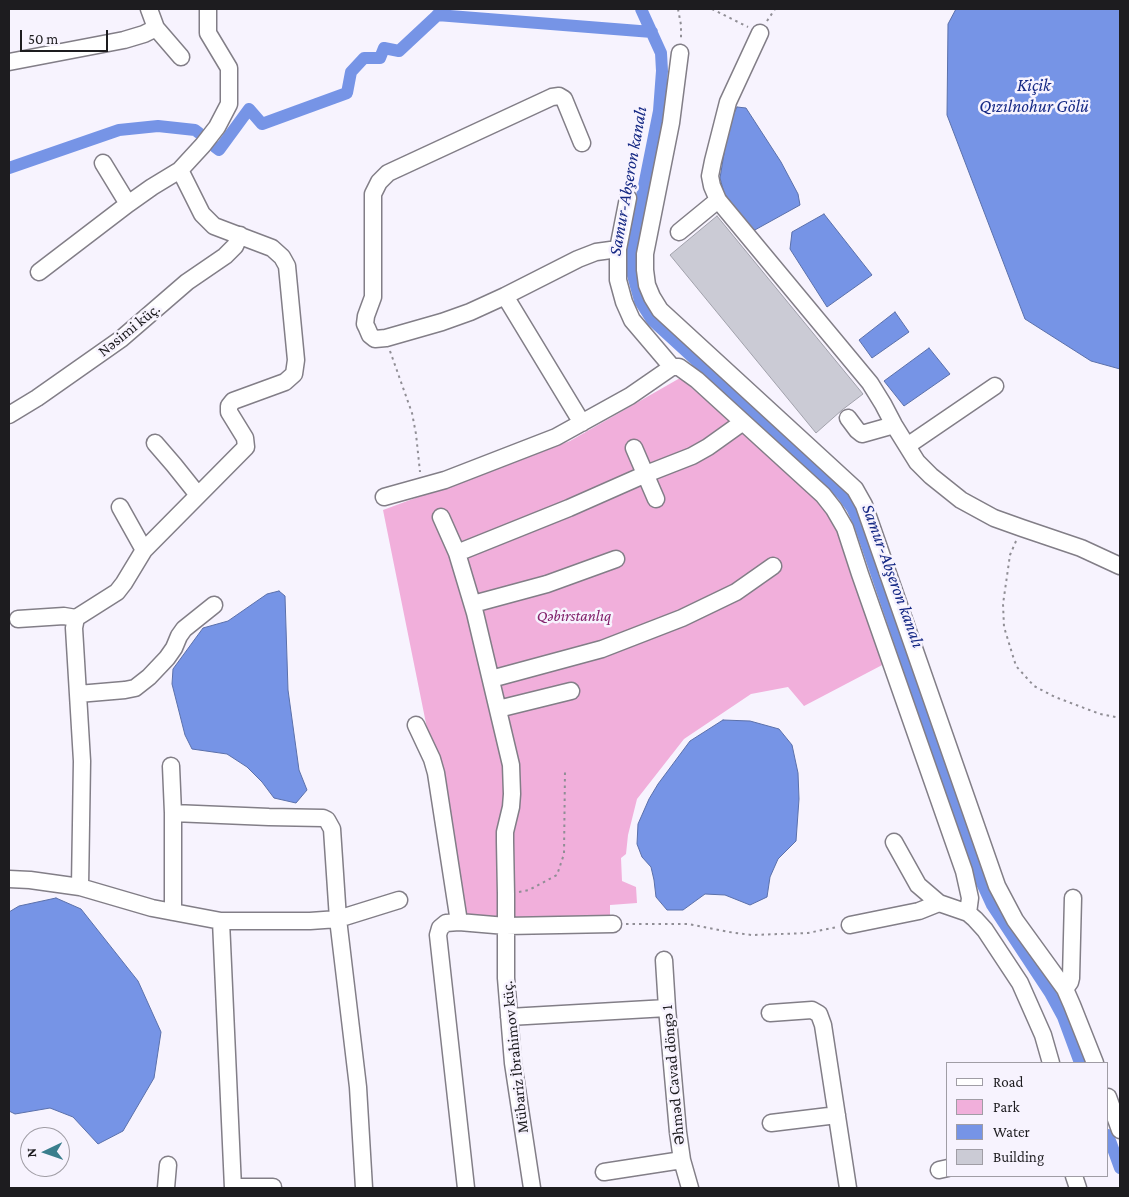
<!DOCTYPE html>
<meta charset="utf-8">
<style>
body{margin:0}
#map{position:relative;width:1129px;height:1197px;overflow:hidden;background:#f7f3fe;font-family:"Crimson Pro",serif}
canvas{display:block}
.frame{position:absolute;inset:0;border:10px solid #1d1c1f;pointer-events:none}
.legend{position:absolute;left:946px;top:1062px;width:162px;height:115px;box-sizing:border-box;background:#f7f3fe;border:1px solid #a09da5;margin:0;padding:6px 9px;list-style:none;font-size:15px;color:#1d1c1f}
.legend li{display:flex;align-items:center;gap:10px;height:25px}
.legend b{width:25px;border:1px solid #a09da5}
.north{position:absolute;left:20px;top:1127px;width:50px;height:50px;box-sizing:border-box;background:#f7f3fe;border:1px solid #a09da5;border-radius:50%;rotate:267deg;font-size:14px;font-weight:700;line-height:20px;text-align:center;color:#1d1c1f}
.north::after{content:'';display:block;margin:auto;width:18px;height:22px;background:#3a7e8d;clip-path:polygon(50% 0,100% 100%,50% 72%,0 100%)}
.scale{position:absolute;left:20px;top:30px;width:88px;height:22px;box-sizing:border-box;border:2px solid #1d1c1f;border-top:0;padding-left:6px;font-size:15px;line-height:18px;white-space:nowrap;color:#1d1c1f;-webkit-text-stroke:4px #f7f3fe;paint-order:stroke}
</style>
<div id="map">
<canvas width="1129" height="1197"></canvas>
<div class="frame"></div>
<ul class="legend">
<li><b style="height:6px;background:#fff"></b>Road</li>
<li><b style="height:14px;background:#f1afdb"></b>Park</li>
<li><b style="height:14px;background:#7694e6"></b>Water</li>
<li><b style="height:14px;background:#cbcbd5"></b>Building</li>
</ul>
<div class="north">N</div>
<div class="scale">50 m</div>
</div>
<script>
const ctx = document.querySelector('canvas').getContext('2d');
ctx.lineJoin = 'round';
function fill(path, color) { ctx.fillStyle = color; ctx.fill(path, 'evenodd'); }
const shape = rows => new Path2D(rows.map(r => 'M' + r).join(''));
function strokePath(path, color, width, dash) { ctx.strokeStyle = color; ctx.lineWidth = width; ctx.lineCap = dash ? 'butt' : 'round'; ctx.setLineDash(dash || []); ctx.stroke(path); }
function write(font, color, halo, rows, align = 'center') {
  ctx.font = font + ' "Crimson Pro",serif'; ctx.lineWidth = 5; ctx.setLineDash([]); ctx.textBaseline = 'middle'; ctx.strokeStyle = halo; ctx.fillStyle = color; for (const [text, x, y, turn = 0] of rows) {
    ctx.save(); ctx.translate(x, y); ctx.rotate((+turn || 0) * Math.PI / 180); ctx.textAlign = isNaN(turn) ? turn : align; if (halo) ctx.strokeText(text, 0, 0); ctx.fillText(text, 0, 0); ctx.restore();
  }
}
const green = shape([
 [680,378,798,478,837,520,886,663,804,706,788,687,751,694,684,739,637,799,628,835,626,854,621,858,622,881,636,887,637,903,610,905,610,918,513,921,465,917,383,510,570,441]
]);
const water = shape([
 [956,9,1120,9,1120,369,1091,361,1025,319,947,115,948,24,956,9],
 [737,107,746,108,781,162,798,194,800,205,753,231,724,193,720,178,729,123,737,107],
 [824,214,872,275,827,307,790,249,792,232,824,214],
 [895,312,909,332,872,358,859,340,895,312],
 [929,348,950,374,904,406,884,381,929,348],
 [279,591,285,596,288,690,299,770,307,790,296,803,274,798,262,782,247,767,227,754,192,749,185,735,172,684,173,669,203,628,228,621,267,594,279,591],
 [723,720,750,721,779,729,792,745,798,773,799,799,796,841,778,859,770,877,767,897,750,905,725,895,705,894,683,910,667,910,656,897,654,880,651,867,642,857,637,844,638,824,649,799,658,784,690,741,723,720],
 [56,898,81,909,138,981,161,1032,154,1078,123,1131,98,1144,73,1117,50,1108,15,1114,9,1111,9,912,19,906,56,898]
]);
const canal = shape([
 [641,9,661,53,662,71,659,111,632,246,631,268,640,301,652,320,842,494,852,508,860,525,981,881,992,905,1050,993,1063,1017,1080,1063],
 [437,15,652,32],
 [215,147,219,150,249,109,262,124,347,93,351,72,364,58,380,58,384,48,399,51,444,9],
 [9,168,119,130,158,126,195,130,199,133],
 [1108,1135,1120,1168]
]);
const building = shape([
 [717,216,863,394,842,410,816,433,670,255,717,216]
]);
const path = shape([
 [678,9,681,25,681,39],
 [712,9,748,27],
 [767,21,775,9],
 [390,351,412,413,416,434,420,472],
 [1016,541,1010,555,1003,604,1004,627,1016,666,1034,686,1055,697,1100,714,1120,718],
 [519,892,529,890,557,875,564,854,565,770],
 [626,924,688,924,735,933,752,935,808,933,837,927]
]);
const minor = shape([
 [156,28,181,57],
 [760,33,728,102,713,161,710,176,712,186,718,200,870,383,883,404,894,425,917,462,931,476,961,500,994,518,1022,528,1081,548,1120,566],
 [680,53,671,123,645,254,645,270,647,285,652,297,660,310,855,489,864,505,997,886,1015,920,1065,989,1072,1005,1095,1063],
 [9,62,124,40,144,34,156,28,149,9],
 [582,143,564,99,559,96,552,97,388,173,379,182,373,194,373,297,366,316,365,324,367,328,370,335,375,339,386,338,442,322,470,312,505,296,578,259,596,252,618,249],
 [103,163,128,204],
 [679,232,718,200],
 [39,272,128,204,152,187,180,170],
 [505,296,582,423],
 [672,367,679,367,697,380,823,495,834,509,845,528,860,574,964,871,970,898,968,913],
 [9,415,37,398,121,339,187,282,225,256,235,246,240,235],
 [848,418,857,430,862,434,894,425],
 [155,443,174,465,198,495],
 [907,446,995,386],
 [634,448,656,499],
 [384,497,445,480,556,437,630,396,672,367,632,320,624,302,618,280,618,249,628,198],
 [120,507,144,550],
 [441,517,457,553,475,613,511,765,512,794,511,807,505,832,505,842,506,894,506,978,513,1063,532,1188],
 [457,553,569,508,646,474,692,456,708,447,743,422],
 [473,604,547,584,616,559],
 [18,619,64,616,76,618],
 [491,679,602,649,682,618,736,592,773,566],
 [78,694,125,690,135,688,149,677,167,658,174,648,179,636,184,629,214,605],
 [498,709,571,691],
 [416,725,432,759,436,773,459,922],
 [171,766,173,813,173,912],
 [173,813,269,817,323,818,327,820,332,829,338,919,358,1087,364,1188],
 [894,842,918,885,939,903,968,913,975,919,985,930,1020,983,1043,1035,1051,1063],
 [9,879,30,880,80,887,152,908,221,921,310,921,338,919,399,900],
 [80,887,82,761,74,628,76,618,117,592,124,583,144,550,246,447,245,438,229,412,229,406,233,401,285,382,294,374,296,360,287,266,282,257,272,248,214,226,202,214,180,170,203,145,217,127,229,104,229,68,208,33,208,9],
 [221,921,233,1188],
 [850,925,919,911,939,903],
 [664,960,667,1008,678,1132,682,1160,690,1188],
 [1065,989,1070,982,1071,978,1073,898],
 [770,1013,812,1010,819,1014,823,1025,848,1188],
 [509,1017,667,1008],
 [1108,1097,1120,1130],
 [771,1123,837,1115],
 [939,1170,948,1168],
 [604,1172,682,1160],
 [1074,1176,1078,1188],
 [233,1187,273,1187],
 [166,1188,168,1165],
 [466,1188,438,935,440,928,446,923,459,922,506,926,613,924]
]);
const streetNames = [
 ["Nəsimi küç.",129,330,-39],
 ["Mübariz İbrahimov küç.",515,1057,-96],
 ["Əhməd Cavad döngə 1",673,1075,-95]
];
const parkNames = [
 ["Qəbirstanlıq",574,616]
];
const waterNames = [
 ["Kiçik",1034,85],
 ["Qızılnohur Gölü",1034,106],
 ["Samur-Abşeron kanalı",628,181,-80],
 ["Samur-Abşeron kanalı",893,576,70]
];
fill(green, '#f1afdb');
fill(water, '#7694e6');
strokePath(water, '#5b70aa', 1);
strokePath(canal, '#7694e6', 12);
fill(building, '#cbcbd5');
strokePath(building, '#a1a1ab', 1);
strokePath(minor, '#827e87', 19);
strokePath(path, '#908e95', 2, [2.5, 4]);
strokePath(minor, '#fff', 16);
write('16px', '#1d1c1f', '#f7f3fe', streetNames);
write('italic 16px', '#811e69', '#f7f3fe', parkNames);
write('italic 18px', '#152884', '#f7f3fe', waterNames);
</script>
